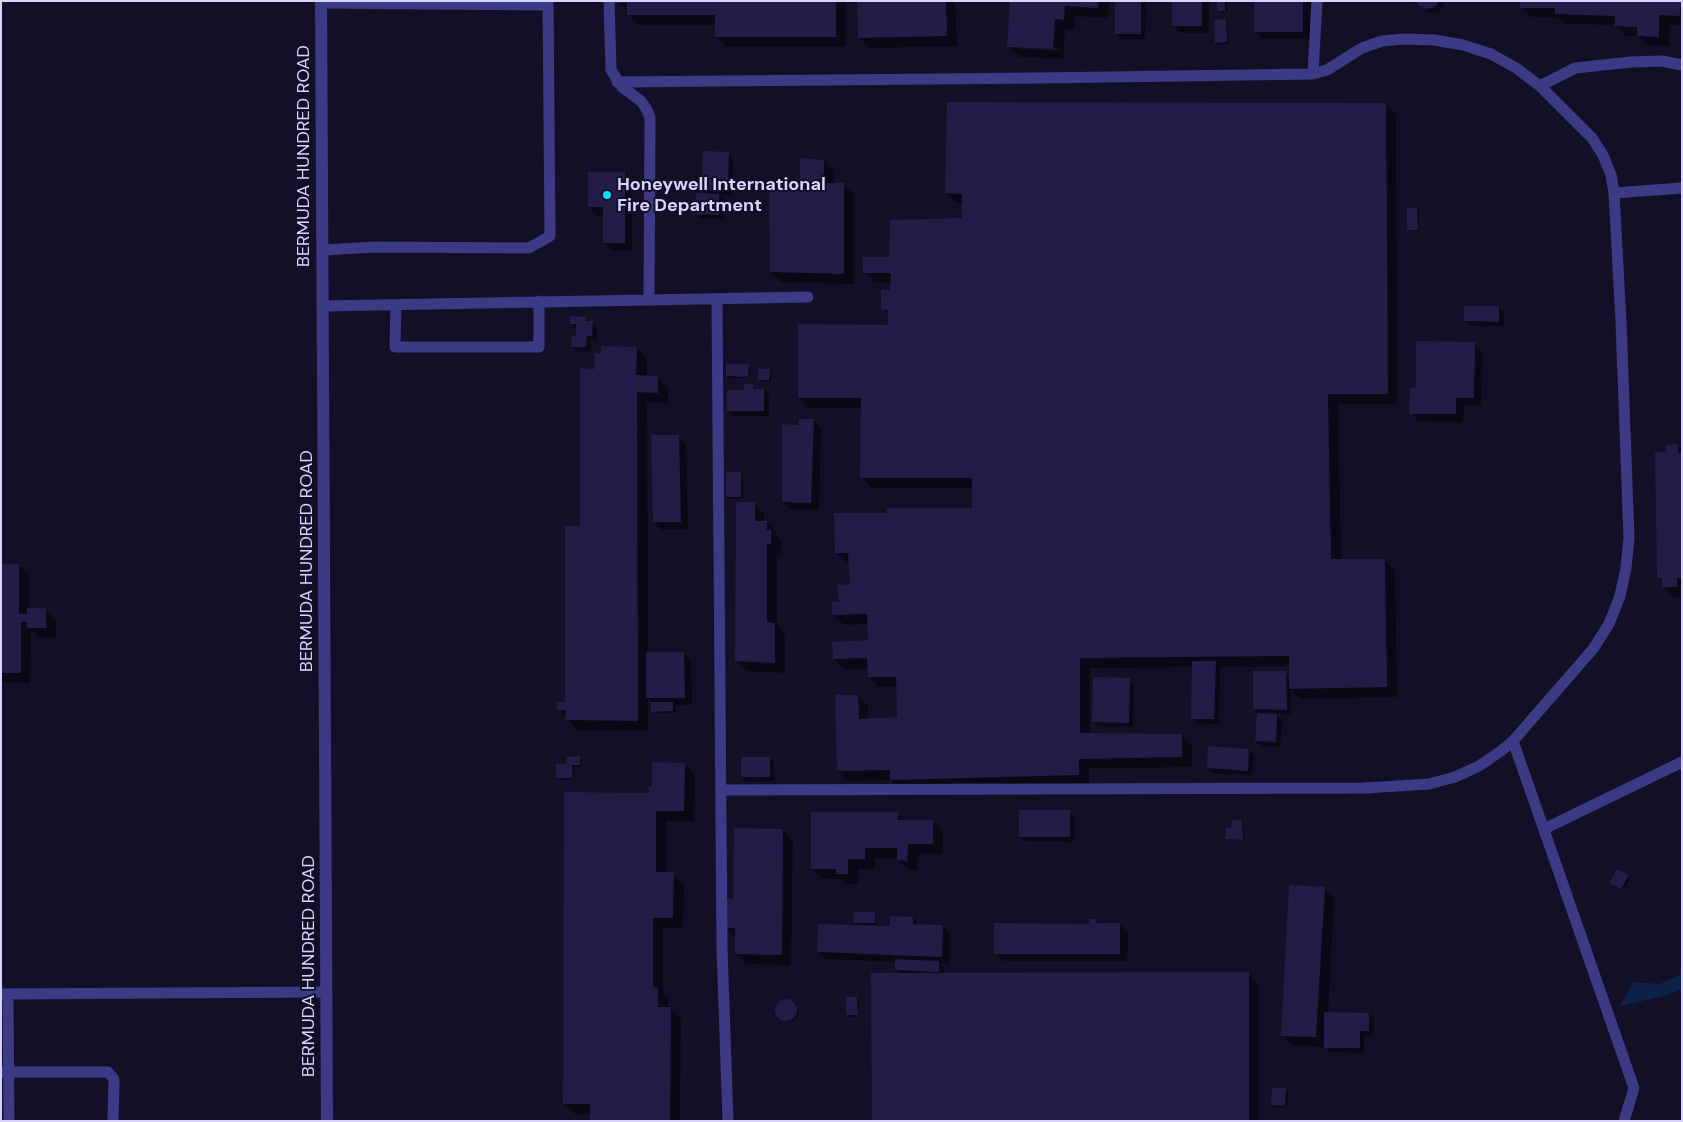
<!DOCTYPE html>
<style>
body{margin:0}
#map{position:relative;width:1683px;height:1122px;overflow:hidden;background:#130f26;font-family:"DM Sans",sans-serif}
canvas{display:block}
.frame{position:absolute;inset:0;border:2px solid #d9d4ff;pointer-events:none}
</style>
<div id="map">
<canvas width="1683" height="1122"></canvas>
<div class="frame"></div>
</div>
<script>
const ctx = document.querySelector('canvas').getContext('2d');
ctx.lineJoin = 'round';
function fill(path, color) { ctx.fillStyle = color; ctx.fill(path, 'evenodd'); }
const shape = rows => new Path2D(rows.map(r => 'M' + r).join(''));
function strokePath(path, color, width, dash) { ctx.strokeStyle = color; ctx.lineWidth = width; ctx.lineCap = dash ? 'butt' : 'round'; ctx.setLineDash(dash || []); ctx.stroke(path); }
function write(font, color, halo, rows, align = 'center') {
  ctx.font = font + ' "DM Sans",sans-serif'; ctx.lineWidth = 4; ctx.setLineDash([]); ctx.textBaseline = 'middle'; ctx.strokeStyle = halo; ctx.fillStyle = color; for (const [text, x, y, turn = 0] of rows) {
    ctx.save(); ctx.translate(x, y); ctx.rotate((+turn || 0) * Math.PI / 180); ctx.textAlign = isNaN(turn) ? turn : align; if (halo) ctx.strokeText(text, 0, 0); ctx.fillText(text, 0, 0); ctx.restore();
  }
}
const water = shape([
 [1682,974,1682,989,1664,996,1620,1006,1633,982,1660,984]
]);
const shadow = shape([
 [618,1,846,1,846,47,727,47,716,36,716,25,638,25],
 [858,1,955,1,957,46,870,48,859,38],
 [1011,1,1108,1,1109,3,1108,18,1075,16,1074,29,1065,29,1063,59,1019,57,1009,47],
 [1018,46,1060,48,1060,51,1018,49],
 [1117,1,1146,1,1145,39,1121,39,1116,34],
 [1173,1,1209,1,1209,33,1181,33,1173,25],
 [1218,1,1227,1,1227,12,1221,13,1219,11],
 [1255,1,1311,1,1311,39,1263,39,1255,31],
 [1418,1,1444,1,1444,6,1437,13,1430,13],
 [1682,1,1682,25,1669,25,1669,46,1649,46,1639,36,1626,36,1615,25,1567,24,1560,18,1532,17,1521,7],
 [1225,20,1227,22,1229,44,1218,45,1216,43],
 [1386,104,1396,114,1397,404,1338,404,1341,560,1385,561,1395,571,1397,697,1300,699,1291,689,1291,714,1275,714,1282,720,1280,747,1262,746,1256,741,1258,713,1254,708,1285,673,1290,678,1290,666,1220,667,1219,724,1197,723,1192,718,1193,667,1090,668,1090,734,1181,735,1192,745,1192,767,1089,768,1089,785,902,790,891,780,849,781,838,771,858,696,868,706,868,720,899,719,898,687,879,687,869,677,868,669,844,669,834,659,869,642,869,624,844,625,833,614,852,586,850,562,846,562,836,552,888,514,973,509,973,488,872,488,861,477,862,408,809,408,799,398,889,327,889,315,883,309,891,291,892,283,875,282,864,272,964,220,963,203,957,203,946,193],
 [728,153,733,158,732,195,718,194,723,200,723,219,701,219,696,214,708,195,703,189],
 [824,161,834,171,834,184,843,184,854,194,854,284,781,282,771,271,802,189],
 [624,173,632,181,632,250,612,250,604,242,604,215,597,215,589,207],
 [1417,209,1419,211,1419,231,1411,231,1409,229],
 [1499,307,1504,312,1504,326,1470,326,1465,321],
 [586,318,597,328,597,341,591,341,591,352,577,351,572,346,577,337,576,329,571,324],
 [1474,343,1482,351,1481,405,1464,405,1463,422,1418,421,1411,413,1417,389],
 [637,348,647,359,647,377,658,377,668,388,668,403,647,402,648,653,684,653,691,661,692,705,675,705,675,713,655,713,653,711,652,703,648,698,648,731,577,730,558,709,566,703,595,370],
 [748,366,750,368,750,378,729,378,727,376],
 [769,370,772,372,771,382,762,381,759,379],
 [752,385,757,390,764,390,769,395,769,416,733,416,728,411,745,391],
 [813,420,821,428,819,510,791,510,783,502,800,426],
 [678,436,686,444,688,529,662,530,654,522],
 [1677,445,1682,450,1682,597,1674,597,1663,587,1663,582,1659,577,1668,453],
 [741,473,743,476,743,499,729,499,727,496],
 [754,504,764,514,764,522,767,522,777,533,777,537,781,541,781,554,777,554,777,626,785,634,785,673,747,671,737,661],
 [1,565,19,565,29,576,29,609,46,610,56,620,56,638,39,638,34,632,31,632,30,683,1,682],
 [1129,679,1134,684,1133,727,1098,726,1093,721],
 [1249,750,1254,755,1252,775,1213,773,1208,768],
 [579,758,581,760,581,767,574,767,574,779,560,780,558,778,568,765],
 [769,758,774,763,775,781,747,782,742,777],
 [684,764,695,774,694,821,666,821,666,874,673,874,684,884,683,928,663,928,663,994,668,999,668,1009,670,1009,681,1019,680,1121,592,1121,592,1114,575,1114,564,1104,650,794,653,787],
 [1069,812,1074,817,1074,842,1025,841,1020,836],
 [897,814,905,821,932,821,943,832,943,854,918,854,917,870,909,870,899,860,899,858,875,858,875,869,858,869,858,884,848,884,842,879,822,879,812,868],
 [1241,821,1244,823,1244,841,1229,840,1226,838,1232,829],
 [783,830,793,841,791,965,747,964,736,954,736,937,727,928,735,900],
 [1628,876,1630,878,1624,890,1613,885],
 [1324,888,1334,898,1328,1014,1369,1014,1374,1019,1373,1035,1364,1035,1364,1053,1330,1052,1324,1047,1293,1045,1282,1035],
 [874,913,876,916,876,925,867,924,867,927,891,928,913,918,920,925,942,926,950,934,949,964,940,963,944,967,944,974,1248,974,1258,984,1258,1121,873,1121,902,975,896,969,896,962,826,959,819,952,859,927,855,922],
 [1096,920,1100,925,1120,925,1128,932,1127,961,1003,961,995,953,1090,925],
 [857,998,859,1001,859,1017,849,1017,847,1015],
 [783,1000,789,1000,799,1010,798,1017,794,1021,784,1021,777,1013,778,1004],
 [1286,1090,1288,1092,1287,1108,1274,1107,1272,1105]
]);
const building = shape([
 [616,1,836,1,836,37,715,37,715,15,627,15,627,3,616,3],
 [857,1,946,1,947,36,858,38],
 [1010,1,1099,1,1098,8,1065,6,1064,20,1055,19,1053,49,1007,47],
 [1115,1,1141,1,1141,34,1115,34],
 [1172,1,1202,1,1202,26,1172,26],
 [1217,1,1225,1,1225,11,1217,11],
 [1254,1,1303,1,1303,32,1254,32],
 [1416,1,1439,1,1435,7,1427,9,1420,6],
 [1520,1,1682,1,1682,7,1680,7,1680,16,1659,15,1659,37,1637,36,1637,27,1614,26,1615,16,1555,14,1555,8,1520,8],
 [1226,19,1227,42,1215,43,1214,20],
 [947,102,1386,103,1388,394,1328,394,1331,559,1385,559,1387,687,1289,689,1289,656,1080,658,1080,733,1182,734,1182,757,1079,759,1079,775,890,780,890,770,837,771,835,695,858,695,859,719,897,717,896,677,868,677,867,658,833,659,832,642,868,640,867,614,832,615,832,602,839,602,837,584,850,585,848,553,835,553,834,513,887,513,887,508,972,508,972,478,860,478,861,398,798,398,798,324,888,325,888,310,881,309,881,290,890,290,891,273,863,273,863,257,889,257,890,220,962,218,962,194,945,193],
 [703,151,729,152,728,190,701,190],
 [800,158,824,160,824,183,844,183,844,274,770,272,769,189,800,188],
 [588,172,625,172,625,243,603,243,603,207,588,207],
 [696,193,719,194,719,215,695,214],
 [1407,208,1417,208,1418,230,1407,230],
 [1464,306,1499,306,1499,322,1464,321],
 [570,316,586,317,586,321,593,321,592,336,587,336,586,347,571,347,572,336,576,336,576,324,570,324],
 [1416,341,1475,342,1474,398,1456,398,1456,414,1409,414,1410,388,1416,388],
 [601,346,637,347,636,375,658,376,658,393,637,392,638,721,565,720,566,710,557,710,557,702,565,702,565,526,580,526,580,368,594,369,595,353,601,353],
 [726,364,749,364,748,377,726,376],
 [758,369,770,369,769,380,758,380],
 [744,384,753,384,753,389,764,389,764,411,727,411,727,390,744,390],
 [799,419,814,419,811,503,782,502,782,424,799,425],
 [651,435,679,435,681,522,653,522],
 [1678,444,1678,453,1682,453,1682,578,1677,578,1677,587,1662,587,1662,578,1657,578,1655,452,1666,452,1666,445],
 [726,472,741,472,741,497,726,497],
 [736,502,755,502,755,521,767,521,767,530,771,530,771,544,767,544,767,622,775,623,775,663,735,661],
 [1,564,19,564,19,614,27,614,27,608,46,608,46,628,27,628,27,622,21,622,21,673,1,673],
 [646,652,684,652,685,698,646,698],
 [1192,661,1216,661,1214,719,1191,719],
 [1253,671,1286,671,1287,710,1253,709],
 [1093,677,1130,678,1129,723,1092,722],
 [651,702,673,702,673,711,651,712],
 [1257,713,1277,714,1276,742,1255,741],
 [1208,746,1249,749,1248,771,1207,768],
 [580,756,580,765,572,765,573,778,556,778,556,764,567,764,567,757],
 [741,757,770,757,770,777,741,777],
 [652,762,685,763,684,811,656,811,656,872,674,872,673,918,653,918,653,987,658,988,658,1007,671,1007,670,1121,590,1121,590,1104,563,1104,564,792,649,793,649,786,652,786],
 [1019,810,1070,810,1070,837,1019,837],
 [811,812,898,812,898,820,933,820,933,844,908,844,907,861,897,860,897,848,865,848,865,859,848,859,848,874,836,874,836,869,811,869],
 [1232,820,1242,820,1243,840,1225,839,1226,828,1231,828],
 [734,828,783,829,782,955,735,954,735,928,726,928,726,899,733,899],
 [1617,869,1629,875,1621,889,1609,883],
 [1289,885,1325,887,1316,1037,1281,1036],
 [854,912,875,912,875,923,853,923],
 [890,916,913,917,913,924,943,925,942,957,817,952,818,924,890,926],
 [1089,919,1096,919,1096,923,1120,923,1120,954,994,954,994,923,1089,924],
 [895,959,939,961,939,972,895,970],
 [1249,972,1249,1121,872,1121,871,973],
 [846,997,857,997,858,1015,846,1015],
 '775 1010a11 11 0 1 1 22 0a11 11 0 1 1-22 0Z',
 [1324,1012,1369,1013,1369,1031,1360,1031,1360,1048,1324,1048],
 [1272,1088,1286,1088,1285,1106,1271,1105]
]);
const service = shape([
 [609,1,611,70,622,87,641,101,647,110,650,118,649,300],
 [321,3,548,5],
 [1313,74,1317,1],
 [617,82,1040,78,1313,74,1327,70,1362,48,1382,41,1405,39,1434,40,1463,45,1491,54,1516,68,1540,86,1592,138,1603,155,1611,175,1614,193,1621,322,1629,538,1626,568,1620,596,1609,624,1593,649,1513,741,1501,751,1479,766,1455,777,1429,784,1365,788,721,790],
 [1540,86,1575,68,1631,62,1662,61,1682,65],
 [1614,193,1682,188],
 [323,250,375,247,529,248,550,236,548,1],
 [717,299,722,949,728,1121],
 [396,305,395,347,539,347,539,301],
 [323,306,808,297],
 [1513,741,1634,1088,1624,1121],
 [1544,829,1682,762],
 [1,994,326,992],
 [8,994,9,1121],
 [1,1072,108,1072,114,1079,113,1121]
]);
const tertiary = shape([
 [321,1,327,1121]
]);
const markers = [
 [607,195,5,"#00e5ff"]
];
const streetNames = [
 ["BERMUDA HUNDRED ROAD",304,156,-90],
 ["BERMUDA HUNDRED ROAD",307,561,-90],
 ["BERMUDA HUNDRED ROAD",309,966,-90]
];
const poiNames = [
 ["Honeywell International",617,185],
 ["Fire Department",617,206]
];
fill(water, '#0c2248');
fill(shadow, '#0007');
fill(building, '#241b47');
strokePath(service, '#3d3a85', 11);
strokePath(tertiary, '#3d3a85', 12);
for (const [x, y, r, color] of markers) { const dot = new Path2D(); dot.arc(x, y, r, 0, 2 * Math.PI); ctx.fillStyle = color; ctx.fill(dot); strokePath(dot, '#130f26', 2); }
write('18px', '#d9d4ff', '#130f26', streetNames);
write('bold 18px', '#d9d4ff', '#130f26', poiNames, 'left');
</script>
